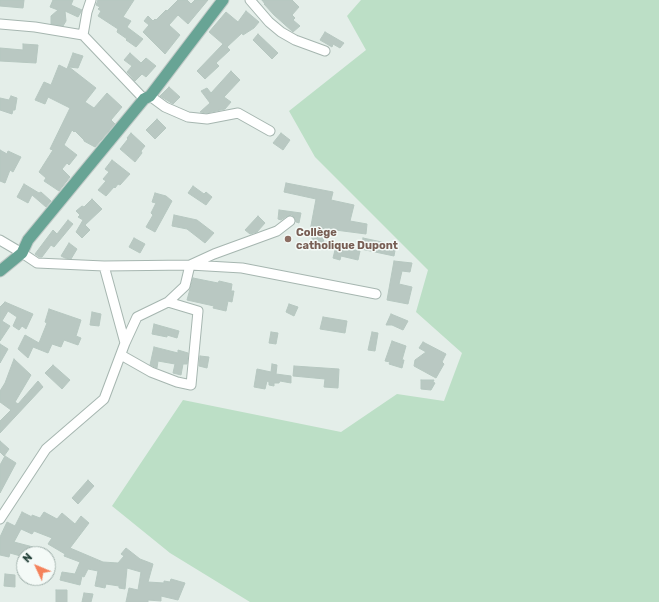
<!DOCTYPE html>
<meta charset="utf-8">
<style>
body{margin:0}
#map{position:relative;width:659px;height:602px;overflow:hidden;background:#e4eee9;font-family:Rubik,sans-serif}
canvas{display:block}
.north{position:absolute;left:16px;top:546px;width:40px;height:40px;box-sizing:border-box;background:#f4faf7;border:1px solid #a0b0ab;border-radius:50%;rotate:314deg;font-size:11px;font-weight:700;line-height:16px;text-align:center;color:#234038}
.north::after{content:'';display:block;margin:auto;width:14px;height:18px;background:#f4825b;clip-path:polygon(50% 0,100% 100%,50% 72%,0 100%)}
</style>
<div id="map">
<canvas width="659" height="602"></canvas>
<div class="north">N</div>
</div>
<script>
const ctx = document.querySelector('canvas').getContext('2d');
ctx.lineJoin = 'round';
function fill(path, color) { ctx.fillStyle = color; ctx.fill(path, 'evenodd'); }
const shape = rows => new Path2D(rows.map(r => 'M' + r).join(''));
function strokePath(path, color, width, dash) { ctx.strokeStyle = color; ctx.lineWidth = width; ctx.lineCap = dash ? 'butt' : 'round'; ctx.setLineDash(dash || []); ctx.stroke(path); }
function write(font, color, halo, rows, align = 'center') {
  ctx.font = font + ' Rubik,sans-serif'; ctx.lineWidth = 3; ctx.setLineDash([]); ctx.textBaseline = 'middle'; ctx.strokeStyle = halo; ctx.fillStyle = color; for (const [text, x, y, turn = 0] of rows) {
    ctx.save(); ctx.translate(x, y); ctx.rotate((+turn || 0) * Math.PI / 180); ctx.textAlign = isNaN(turn) ? turn : align; if (halo) ctx.strokeText(text, 0, 0); ctx.fillText(text, 0, 0); ctx.restore();
  }
}
const green = shape([
 [361,0,659,0,659,602,250,602,170,553,112,506,183,400,341,432,397,394,444,401,462,353,416,312,428,270,315,157,289,111,366,50,347,16]
]);
const building = shape([
 [0,0,24,0,23,8,0,6,0,0],
 [53,0,73,0,71,5,82,10,78,17,65,11,66,21,63,26,51,24,51,16,58,10,50,7,53,0],
 [98,0,134,0,123,17,131,21,127,27,143,39,136,47,126,40,127,39,117,32,118,29,98,16,101,11,98,9,100,7,96,5,98,0],
 [178,0,187,0,191,4,195,0,208,0,188,24,178,15,169,25,180,35,165,54,143,32,149,25,144,21,148,16,153,21,155,19,156,20,166,10,167,11,178,0],
 [262,0,292,0,299,7,292,15,295,18,293,20,300,26,293,32,274,15,264,4,265,4,262,0],
 [246,11,259,22,254,28,243,35,242,33,227,47,230,50,216,63,219,66,205,79,197,71,223,44,209,32,226,12,238,22,246,11],
 [325,32,344,43,340,48,333,44,332,47,320,40,325,32],
 [258,34,278,53,272,59,253,40,258,34],
 [23,44,38,45,36,63,0,61,0,48,23,50,23,44],
 [73,53,83,56,78,68,69,67,96,88,85,102,94,108,107,93,122,107,111,120,115,124,95,147,84,141,84,140,75,131,74,132,72,130,64,145,77,155,69,165,67,163,62,169,70,177,59,191,44,181,46,178,39,172,53,150,50,149,70,108,48,97,45,104,35,100,44,82,51,85,59,65,67,69,73,53],
 [130,53,141,63,146,58,156,66,146,77,142,74,135,81,127,72,132,66,124,60,130,53],
 [231,71,240,80,224,97,231,102,225,109,207,113,200,112,210,103,201,91,207,88,211,93,231,71],
 [169,87,180,97,173,104,160,96,169,87],
 [11,96,17,98,15,110,13,110,12,114,0,110,0,98,9,100,11,96],
 [157,119,166,128,155,139,146,130,157,119],
 [131,133,145,146,141,151,142,153,135,162,120,149,128,139,127,138,131,133],
 [281,133,290,140,283,150,273,143,281,133],
 [0,150,7,154,8,151,21,157,13,172,10,170,5,183,0,181,0,150],
 [112,160,130,174,120,185,118,184,115,188,114,187,106,196,98,190,106,181,103,179,109,172,105,169,112,160],
 [286,183,333,192,331,200,354,205,350,221,367,224,366,234,320,228,325,246,315,249,310,231,316,199,284,192,286,183],
 [24,184,39,193,41,192,51,201,46,207,32,195,28,203,17,197,24,184],
 [193,186,204,194,206,192,212,197,206,205,188,193,193,186],
 [155,193,166,196,172,201,155,232,146,227,153,215,151,213,156,203,152,202,155,193],
 [92,199,102,209,85,225,90,230,82,238,76,232,83,220,78,217,80,215,76,211,82,206,84,207,92,199],
 [279,210,301,213,299,223,296,222,295,218,292,215,287,216,281,220,278,219,279,210],
 [174,215,197,220,214,233,205,243,187,229,172,226,174,215],
 [258,216,265,223,257,232,250,234,245,230,258,216],
 [68,220,73,224,54,247,51,245,42,257,39,257,35,254,53,230,57,234,68,220],
 [134,238,145,244,140,253,129,247,134,238],
 [363,238,396,245,394,256,361,249,363,238],
 [69,243,77,249,71,259,65,258,61,256,69,243],
 [336,246,360,251,358,260,341,256,340,260,333,258,336,246],
 [394,261,412,263,410,272,402,271,399,284,412,287,408,304,387,300,394,261],
 [193,278,218,283,219,281,232,284,231,291,234,291,232,302,228,301,226,311,213,308,214,306,187,300,193,278],
 [5,302,33,314,26,329,22,326,19,330,13,326,17,317,8,311,2,321,10,326,0,341,0,307,5,302],
 [289,304,298,307,294,316,286,312,289,304],
 [49,309,81,320,76,336,81,338,78,345,64,340,61,347,52,344,48,353,33,347,28,358,18,349,25,335,39,343,47,323,45,322,49,309],
 [92,312,101,314,99,326,90,325,92,312],
 [391,314,408,321,403,330,392,325,386,325,391,314],
 [323,317,347,321,345,333,320,329,323,317],
 [154,324,179,331,177,338,167,335,167,337,152,334,154,324],
 [271,332,278,333,276,344,269,343,271,332],
 [372,332,378,333,375,351,368,350,372,332],
 [392,341,406,346,402,360,404,360,402,368,389,364,390,362,385,361,392,341],
 [423,342,446,354,442,362,444,364,436,378,414,366,415,360,426,352,419,348,423,342],
 [0,344,8,349,0,363,0,344],
 [154,347,178,353,178,350,188,353,187,364,183,364,181,375,173,373,175,364,158,361,157,368,150,365,154,347],
 [200,356,209,357,207,368,199,366,200,356],
 [14,359,31,375,15,402,18,404,38,381,43,387,0,433,0,421,11,410,0,402,0,391,5,383,14,359],
 [272,364,277,365,276,374,291,376,291,383,280,381,279,383,274,383,274,386,269,385,269,382,267,381,265,389,254,387,257,369,271,372,272,364],
 [53,365,70,380,62,389,45,373,53,365],
 [294,366,339,369,338,388,324,387,325,379,293,376,294,366],
 [421,380,434,380,433,382,435,383,431,390,421,389,421,380],
 [0,441,9,449,4,456,0,452,0,441],
 [5,456,16,463,0,493,0,465,5,456],
 [88,480,94,486,78,504,72,498,88,480],
 [22,512,32,517,32,515,40,518,44,512,57,519,62,513,75,524,81,516,89,523,70,548,103,562,118,563,124,556,121,554,126,548,140,559,153,564,148,582,164,583,164,581,170,582,171,579,185,583,178,600,161,596,161,601,148,600,148,602,126,602,129,588,138,590,141,572,127,568,125,589,119,588,119,586,106,584,105,588,95,586,98,571,88,569,84,577,82,576,80,585,60,580,62,572,75,574,80,562,64,556,65,554,48,544,52,538,34,531,32,534,21,529,14,542,33,547,31,554,24,554,24,557,10,553,9,557,0,555,0,537,7,522,15,526,22,512],
 [5,574,15,575,15,587,4,586,5,574],
 [56,590,67,590,67,602,56,602,56,590],
 [84,593,93,594,91,602,82,602,84,593]
]);
const minor = shape([
 [250,0,269,22,281,32,295,40,325,51],
 [0,24,35,27,83,35,144,99],
 [83,35,87,12,91,0],
 [150,96,165,107,188,117,207,119,238,113,270,131],
 [0,240,22,253,37,263,104,266,190,265,242,268,376,294],
 [104,266,125,343],
 [121,355,151,372,177,382,191,385,198,311,168,302],
 [0,519,46,449,104,399,125,343,137,317,168,302,185,286,190,265,214,254,277,231,290,221]
]);
const major = shape([
 [0,271,22,253,28,240,144,99,150,96,223,0]
]);
const markers = [
 [288,239,4,"#8d6e63"]
];
const educationNames = [
 ["Collège",296,233],
 ["catholique Dupont",296,246]
];
fill(green, '#bcdfc6');
fill(building, '#b9c8c2');
strokePath(building, '#b6c7c0', 1);
strokePath(minor, '#a6b6b0', 11);
strokePath(major, '#c1cac7', 13);
strokePath(minor, '#fff', 9);
strokePath(major, '#68a495', 11);
for (const [x, y, r, color] of markers) { const dot = new Path2D(); dot.arc(x, y, r, 0, 2 * Math.PI); ctx.fillStyle = color; ctx.fill(dot); strokePath(dot, '#f4faf7', 1.5); }
write('bold 11px', '#785e54', '#f4faf7', educationNames, 'left');
</script>
